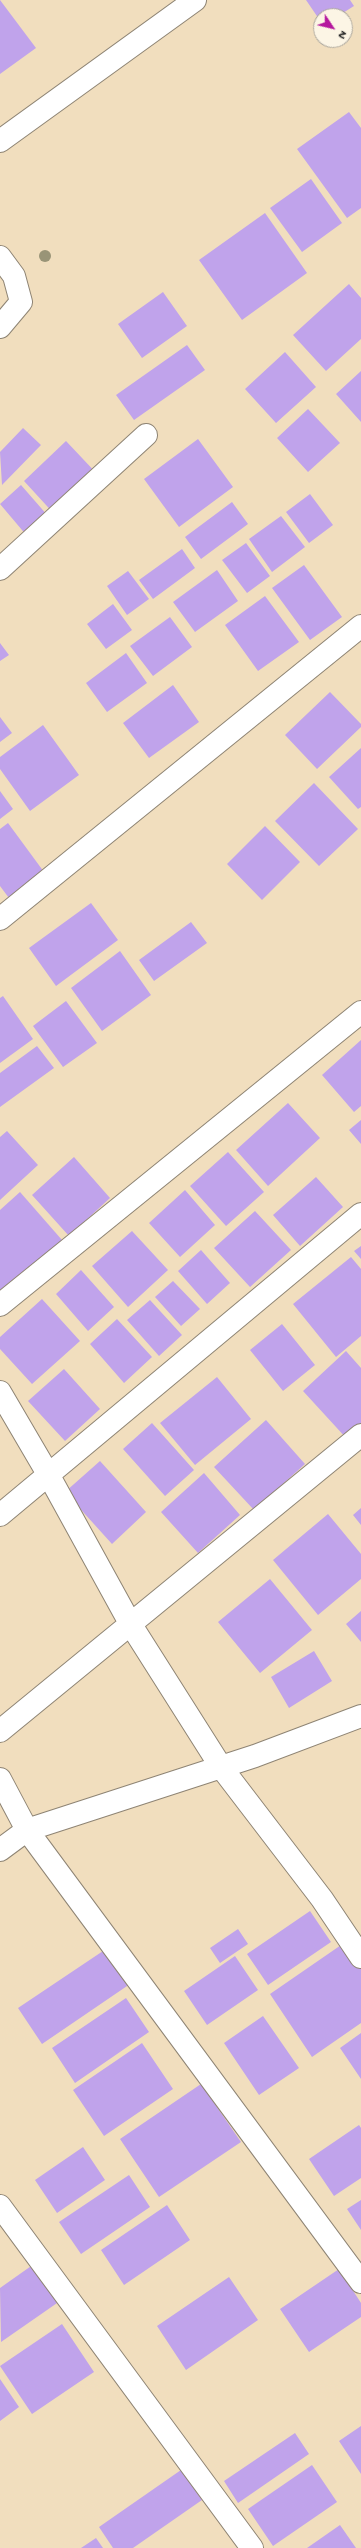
<!DOCTYPE html>
<style>
body{margin:0}
#map{position:relative;width:361px;height:2548px;overflow:hidden;background:#f1debe;font-family:"Gochi Hand",sans-serif}
canvas{display:block}
.north{position:absolute;left:313px;top:8px;width:40px;height:40px;box-sizing:border-box;background:#fcf5e5;border:1px solid #a8a49b;border-radius:50%;rotate:125deg;font-size:11px;font-weight:700;line-height:16px;text-align:center;color:#2b2b2b}
.north::after{content:'';display:block;margin:auto;width:14px;height:18px;background:#b5179e;clip-path:polygon(50% 0,100% 100%,50% 72%,0 100%)}
</style>
<div id="map">
<canvas width="361" height="2548"></canvas>
<div class="north">N</div>
</div>
<script>
const ctx = document.querySelector('canvas').getContext('2d');
ctx.lineJoin = 'round';
function fill(path, color) { ctx.fillStyle = color; ctx.fill(path, 'evenodd'); }
const shape = rows => new Path2D(rows.map(r => 'M' + r).join(''));
function strokePath(path, color, width, dash) { ctx.strokeStyle = color; ctx.lineWidth = width; ctx.lineCap = dash ? 'butt' : 'round'; ctx.setLineDash(dash || []); ctx.stroke(path); }
const building = shape([
 [0,0,36,48,0,74],
 [306,0,350,0,354,6,338,16,321,16,321,22],
 [349,112,361,128,361,208,347,218,297,149],
 [311,179,342,223,302,252,270,208],
 [265,213,307,273,242,320,199,260],
 [349,284,361,298,361,339,326,371,293,335],
 [163,292,187,326,142,358,118,324],
 [187,345,205,370,134,420,116,395],
 [285,352,316,387,276,423,245,389],
 [361,371,361,422,336,394],
 [308,409,340,443,308,472,277,438],
 [23,428,41,445,2,485,0,452],
 [198,439,233,487,179,527,144,479],
 [66,441,99,476,57,517,24,481],
 [21,485,55,524,33,543,0,504],
 [310,494,333,525,309,543,286,512],
 [232,502,248,524,201,559,185,537],
 [281,516,305,547,272,572,249,539],
 [246,543,270,576,247,593,222,560],
 [182,549,195,568,153,599,139,580],
 [304,565,342,617,310,640,272,588],
 [217,570,238,601,195,632,173,602],
 [128,571,149,599,127,615,107,586],
 [265,596,299,642,258,671,225,625],
 [113,604,132,630,106,649,87,624],
 [170,617,192,647,153,676,130,646],
 [0,643,9,655,0,661],
 [126,653,147,683,107,712,86,683],
 [173,685,199,722,149,758,123,723],
 [330,692,361,724,361,727,317,769,285,735],
 [0,717,12,733,0,742],
 [43,725,79,775,30,811,0,769,0,757],
 [361,748,361,807,358,809,329,777],
 [314,783,358,829,319,866,275,821],
 [0,791,13,809,0,819],
 [8,823,44,872,9,898,0,886,0,829],
 [265,826,300,862,262,900,227,864],
 [91,903,118,940,56,986,29,948],
 [191,922,207,943,154,981,139,960],
 [120,951,151,995,102,1031,71,988],
 [3,996,33,1039,0,1063,0,998],
 [66,1001,97,1043,63,1067,33,1026],
 [361,1040,361,1106,354,1112,322,1075],
 [37,1046,54,1068,0,1107,0,1073],
 [288,1103,320,1138,268,1186,236,1150],
 [361,1120,361,1144,349,1130],
 [7,1131,38,1165,0,1200,0,1137],
 [228,1152,264,1192,226,1226,190,1186],
 [74,1157,110,1198,69,1236,32,1195],
 [316,1177,343,1207,300,1246,273,1215],
 [185,1190,215,1225,180,1257,149,1223],
 [20,1192,62,1240,0,1296,0,1210],
 [255,1211,291,1250,250,1287,214,1248],
 [132,1231,168,1270,128,1307,92,1266],
 [361,1246,361,1259,354,1251],
 [201,1250,230,1283,207,1304,178,1271],
 [351,1257,361,1269,361,1336,336,1357,293,1304],
 [81,1270,114,1307,88,1331,56,1294],
 [173,1281,200,1309,181,1326,155,1297],
 [42,1299,80,1341,32,1384,0,1349,0,1337],
 [150,1300,182,1335,159,1356,127,1320],
 [117,1319,152,1357,124,1383,90,1344],
 [282,1324,315,1365,283,1391,250,1350],
 [346,1351,361,1368,361,1426,347,1439,303,1391],
 [64,1369,100,1409,65,1441,28,1401],
 [217,1377,251,1419,195,1465,160,1423],
 [266,1420,305,1464,254,1510,214,1467],
 [152,1423,194,1470,165,1496,123,1449],
 [100,1461,146,1512,112,1544,65,1492],
 [204,1473,240,1515,198,1553,161,1512],
 [361,1508,361,1525,353,1515],
 [328,1514,361,1554,361,1579,318,1615,273,1560],
 [270,1579,312,1630,260,1673,218,1622],
 [361,1611,361,1642,346,1624],
 [314,1651,332,1681,289,1708,271,1677],
 [310,1911,331,1942,268,1985,247,1954],
 [238,1929,248,1944,220,1963,210,1948],
 [344,1943,361,1968,361,2023,312,2057,270,1994],
 [106,1949,130,1984,42,2044,18,2008],
 [235,1956,258,1990,207,2025,184,1991],
 [126,1998,149,2032,75,2083,52,2048],
 [263,2016,299,2068,259,2095,224,2043],
 [361,2033,361,2079,340,2048],
 [142,2043,173,2089,104,2136,73,2090],
 [201,2084,241,2142,159,2197,120,2139],
 [359,2125,361,2128,361,2178,334,2196,309,2159],
 [83,2147,105,2180,57,2213,35,2180],
 [129,2175,150,2207,81,2254,59,2222],
 [361,2200,361,2230,347,2209],
 [167,2205,190,2240,124,2285,101,2250],
 [34,2264,60,2301,1,2342,0,2288],
 [339,2269,361,2303,361,2317,309,2352,280,2309],
 [229,2277,258,2320,186,2370,157,2326],
 [62,2324,94,2372,32,2414,0,2366],
 [0,2379,19,2407,0,2421],
 [361,2426,361,2474,339,2441],
 [295,2433,309,2454,238,2503,224,2481],
 [312,2465,337,2502,273,2546,248,2509],
 [181,2470,202,2500,133,2548,113,2548,99,2527],
 [340,2525,356,2548,307,2548],
 [96,2538,103,2548,81,2548]
]);
const minor = shape([
 [0,141,195,0],
 [0,257,14,276,21,302,0,327],
 [0,569,146,435],
 [0,919,361,626],
 [0,1305,361,1012],
 [0,1392,48,1474,131,1625,221,1767,322,1899,361,1957],
 [0,1515,361,1214],
 [0,1731,361,1435],
 [0,1779,27,1830,361,2282],
 [0,1850,27,1830,255,1756,361,1716],
 [0,2206,252,2548]
]);
const trees = [
 [45,256]
];
fill(building, '#c0a3eb');
strokePath(minor, '#8e8474', 24);
strokePath(minor, '#fff', 22);
ctx.fillStyle = '#999477';
for (const [x, y] of trees) { ctx.beginPath(); ctx.arc(x, y, 6, 0, 2 * Math.PI); ctx.fill(); }
</script>
